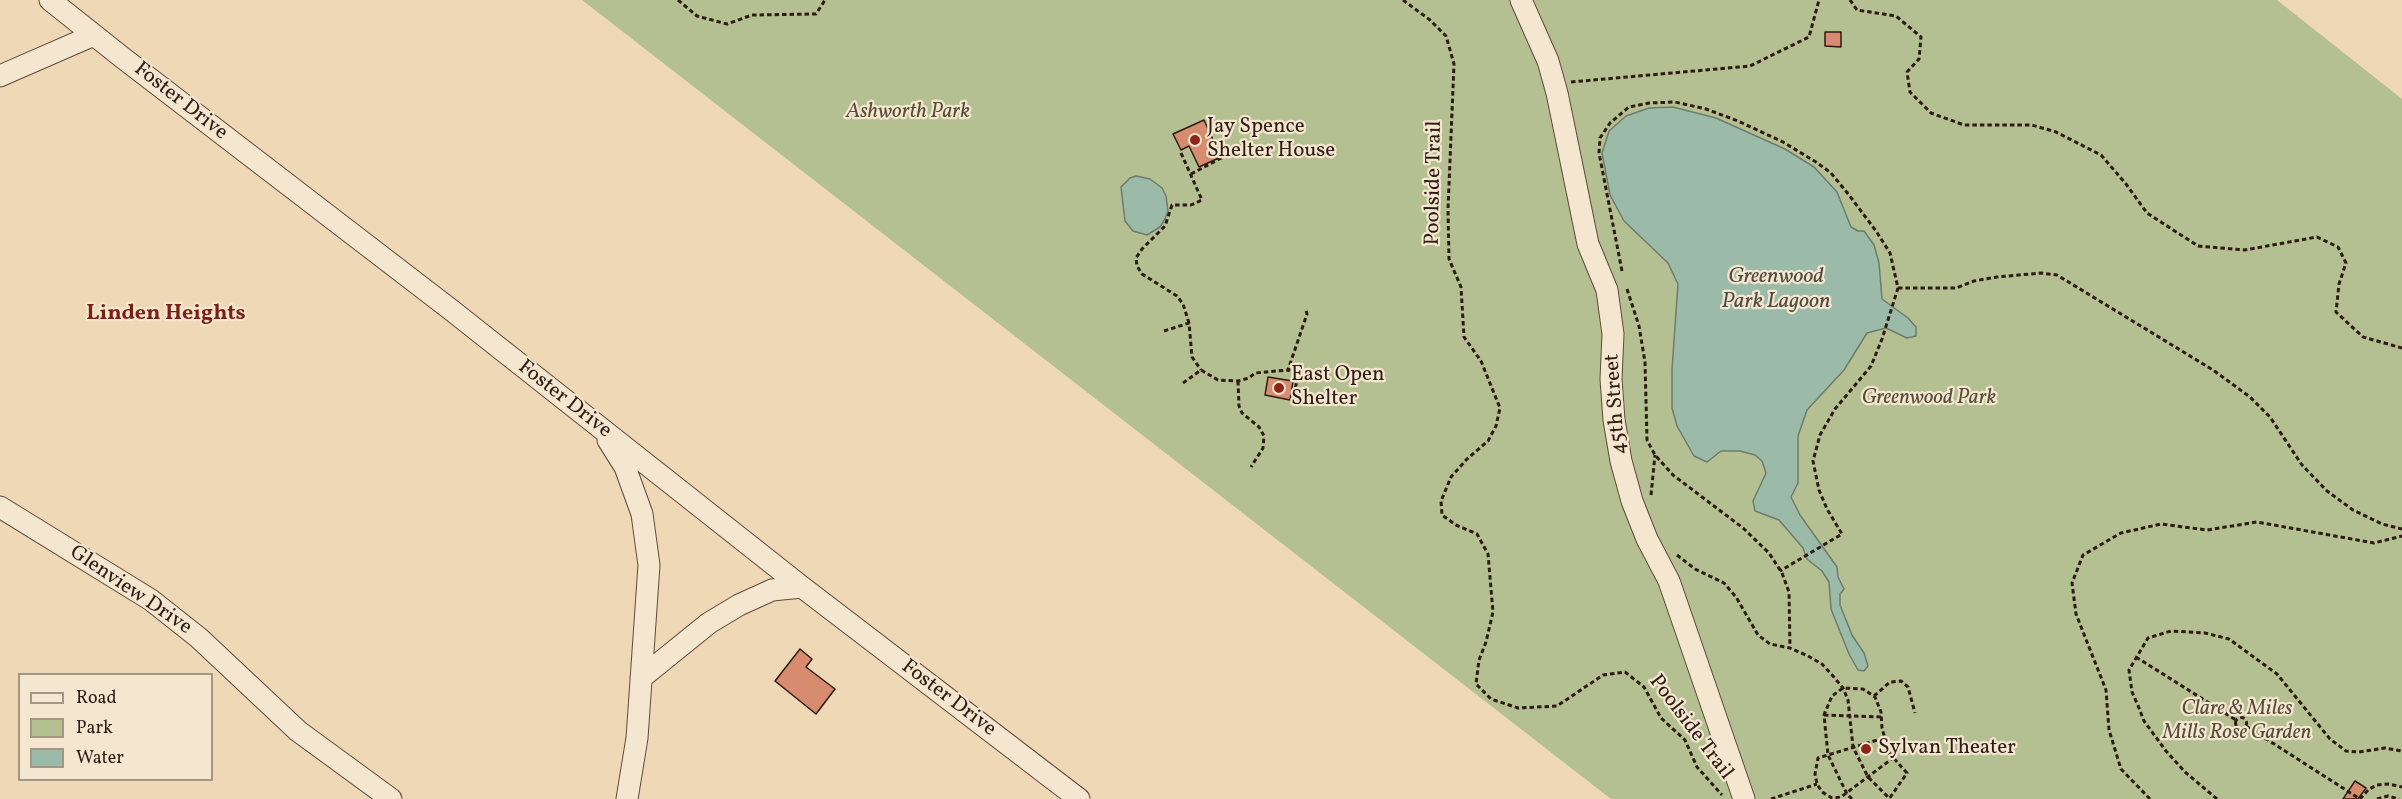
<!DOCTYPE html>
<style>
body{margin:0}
#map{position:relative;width:2402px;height:799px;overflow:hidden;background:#eed8b5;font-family:Vollkorn,serif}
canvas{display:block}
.legend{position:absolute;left:18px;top:673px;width:195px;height:108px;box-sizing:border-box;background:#f4e6cf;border:2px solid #a59584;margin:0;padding:8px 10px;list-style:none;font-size:18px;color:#2e1b14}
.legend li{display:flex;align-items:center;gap:12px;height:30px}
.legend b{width:30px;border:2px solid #a59584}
</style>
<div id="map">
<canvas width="2402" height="799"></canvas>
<ul class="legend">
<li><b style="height:8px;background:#f4e6cf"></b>Road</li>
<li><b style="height:16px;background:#b4c091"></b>Park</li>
<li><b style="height:16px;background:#9bbba8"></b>Water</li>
</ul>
</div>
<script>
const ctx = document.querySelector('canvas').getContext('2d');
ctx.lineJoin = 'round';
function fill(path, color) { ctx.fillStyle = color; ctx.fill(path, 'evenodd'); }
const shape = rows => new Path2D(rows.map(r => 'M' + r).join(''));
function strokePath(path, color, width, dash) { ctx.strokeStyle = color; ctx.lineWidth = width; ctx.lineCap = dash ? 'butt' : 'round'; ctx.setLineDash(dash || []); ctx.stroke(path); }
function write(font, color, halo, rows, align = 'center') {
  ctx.font = font + ' Vollkorn,serif'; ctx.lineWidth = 4.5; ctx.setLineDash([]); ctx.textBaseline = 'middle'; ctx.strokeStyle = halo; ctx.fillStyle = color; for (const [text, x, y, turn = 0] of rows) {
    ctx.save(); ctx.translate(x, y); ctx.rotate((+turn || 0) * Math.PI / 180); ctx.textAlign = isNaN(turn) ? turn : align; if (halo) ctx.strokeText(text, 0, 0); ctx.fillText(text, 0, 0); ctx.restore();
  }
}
const green = shape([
 [582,0,2277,0,2402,99,2402,799,1611,799]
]);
const water = shape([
 [1673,107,1716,118,1785,149,1814,167,1837,192,1851,227,1858,231,1864,231,1874,245,1879,263,1882,299,1908,318,1916,327,1916,336,1907,338,1886,328,1867,333,1844,370,1807,410,1798,436,1798,483,1791,497,1800,515,1837,567,1838,577,1844,589,1840,594,1840,605,1852,635,1864,653,1868,666,1864,671,1858,670,1849,654,1831,609,1829,582,1822,571,1807,559,1803,548,1779,520,1755,511,1753,501,1766,473,1762,461,1755,455,1740,451,1721,451,1707,462,1694,456,1677,426,1672,408,1672,369,1678,284,1668,263,1624,221,1610,195,1602,153,1609,131,1626,116,1649,108,1673,107],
 [1136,176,1150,179,1162,188,1166,196,1168,211,1165,219,1160,227,1147,235,1133,231,1125,221,1121,187,1130,178,1136,176]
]);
const building = shape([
 [1825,32,1841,32,1841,47,1825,46,1825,32],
 [1204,120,1221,157,1199,167,1189,146,1181,150,1173,134,1204,120],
 [1268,377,1293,381,1290,400,1265,395,1268,377],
 [800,649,812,659,806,667,835,689,816,714,775,681,800,649],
 [2355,781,2366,788,2358,799,2343,799,2355,781]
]);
const path = shape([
 [678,0,697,16,727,24,752,15,816,14,825,0],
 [1403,0,1430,20,1446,36,1454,64,1448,209,1449,259,1461,287,1464,337,1481,361,1500,408,1496,426,1488,441,1467,459,1451,477,1441,501,1442,515,1456,525,1477,534,1488,554,1493,612,1486,642,1479,660,1476,684,1491,699,1518,708,1557,706,1603,675,1625,672,1644,687,1661,718,1685,740,1697,767,1722,795],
 [1850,0,1857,10,1896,16,1921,37,1919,59,1907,72,1910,92,1931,113,1964,125,2032,125,2056,132,2101,155,2126,184,2147,213,2198,246,2245,250,2317,237,2338,247,2346,263,2339,284,2336,312,2363,337,2402,348],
 [1571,82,1750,66,1809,37,1819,0],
 [1181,153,1202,200,1191,205,1172,205,1165,226,1142,249,1136,258,1137,266,1142,274,1177,296,1183,304,1189,323],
 [1191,174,1225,156],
 [1622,271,1599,153,1600,138,1610,123,1629,107,1649,103,1675,102,1706,109,1738,121,1783,142,1816,162,1831,173,1849,195,1876,231,1890,253,1898,288,1882,339,1871,366,1835,409,1820,435,1813,461,1819,490,1827,509,1842,534,1780,571],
 [1898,288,1956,288,1974,281,1997,277,2041,273,2057,275,2213,370,2250,397,2270,417,2302,465,2327,491,2353,510,2382,524,2402,529],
 [1627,289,1639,326,1645,362,1647,440,1655,455,1673,475,1743,528,1769,553,1782,573,1789,592,1790,648],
 [1164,331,1189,323,1192,357,1201,370],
 [1238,381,1239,406,1242,413,1259,427,1264,436,1263,448,1251,467],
 [1183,383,1201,370,1218,380,1238,381,1249,378,1255,373,1288,370],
 [1294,395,1298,374,1288,370,1307,314,1306,310],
 [1651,495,1655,455],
 [1677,555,1695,569,1724,583,1736,597,1758,635,1770,644,1790,648,1808,656,1822,664,1833,676,1843,688,1848,700,1853,747,1868,777,1890,799],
 [2136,657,2236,720],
 [1874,696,1890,682,1901,681,1908,687,1915,713],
 [1824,715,1882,717],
 '2235.5 723a5.5 5.5 0 1 1 11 0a5.5 5.5 0 1 1-11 0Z',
 [2246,726,2360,799],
 [1884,738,1818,758,1815,774,1817,784,1822,792,1832,798,1841,797,1893,758],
 [1771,799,1817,784],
 [1852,799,1847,794,1828,755,1824,715,1832,696,1843,688,1863,689,1875,697,1881,712,1882,728,1889,753,1907,773,1889,799],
 [2150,799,2121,769,2109,730,2106,690,2076,614,2072,583,2083,555,2121,533,2161,524,2207,530,2257,522,2374,543,2402,536],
 [2217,799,2185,772,2166,751,2144,721,2139,708,2132,692,2129,670,2148,638,2171,631,2205,633,2229,639,2277,674,2330,739,2346,751,2359,752,2385,748,2402,751],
 [2360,799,2369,789,2377,785,2389,784,2402,787],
 [2377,799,2388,796,2399,799]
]);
const street = shape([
 [50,0,123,58,450,309,802,587,1079,799],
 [1521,0,1548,61,1557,93,1588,244,1607,290,1613,334,1611,379,1614,420,1621,461,1632,501,1647,539,1669,581,1744,799],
 [0,76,94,35],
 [608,440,625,467,642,514,649,565,637,738,627,799],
 [0,507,151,600,199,638,298,731,391,799],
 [641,678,709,623,739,605,772,590,802,587]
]);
const markers = [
 [1195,140,6,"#8f2418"],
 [1279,388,6,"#8f2418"],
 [1866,749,6,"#8f2418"]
];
const streetNames = [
 ["Foster Drive",180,102,38],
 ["Poolside Trail",1435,183,-89],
 ["Foster Drive",564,400,38],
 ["45th Street",1617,404,-94],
 ["Glenview Drive",130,591,34],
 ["Foster Drive",948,699,37],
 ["Poolside Trail",1690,728,53]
];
const parkNames = [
 ["Ashworth Park",908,113],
 ["Greenwood Park",1929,399],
 ["Clare & Miles",2237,710],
 ["Mills Rose Garden",2237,734]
];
const poiNames = [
 ["Jay Spence",1207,128],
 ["Shelter House",1207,152],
 ["East Open",1291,376],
 ["Shelter",1291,400],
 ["Sylvan Theater",1878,749]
];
const waterNames = [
 ["Greenwood",1776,278],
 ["Park Lagoon",1776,303]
];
const neighbourhoodNames = [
 ["Linden Heights",166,315]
];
fill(green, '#b4c091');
fill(water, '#9bbba8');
strokePath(water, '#6f7b6d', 1.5);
fill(building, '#d78b6f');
strokePath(building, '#2e1b14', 1.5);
strokePath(street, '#5e4a3c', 23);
strokePath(path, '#2e1b14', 3, [4.5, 3]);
strokePath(street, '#f4e6cf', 21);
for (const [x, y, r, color] of markers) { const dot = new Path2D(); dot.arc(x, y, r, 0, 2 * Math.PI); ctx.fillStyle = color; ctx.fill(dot); strokePath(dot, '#f4e6cf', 2); }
write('21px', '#2e1b14', '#f4e6cf', streetNames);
write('italic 21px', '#564d3a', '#f4e6cf', parkNames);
write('21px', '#2e1b14', '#f4e6cf', poiNames, 'left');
write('italic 22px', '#4f4b40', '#f4e6cf', waterNames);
write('bold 22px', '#7a1f14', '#f4e6cf', neighbourhoodNames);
</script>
